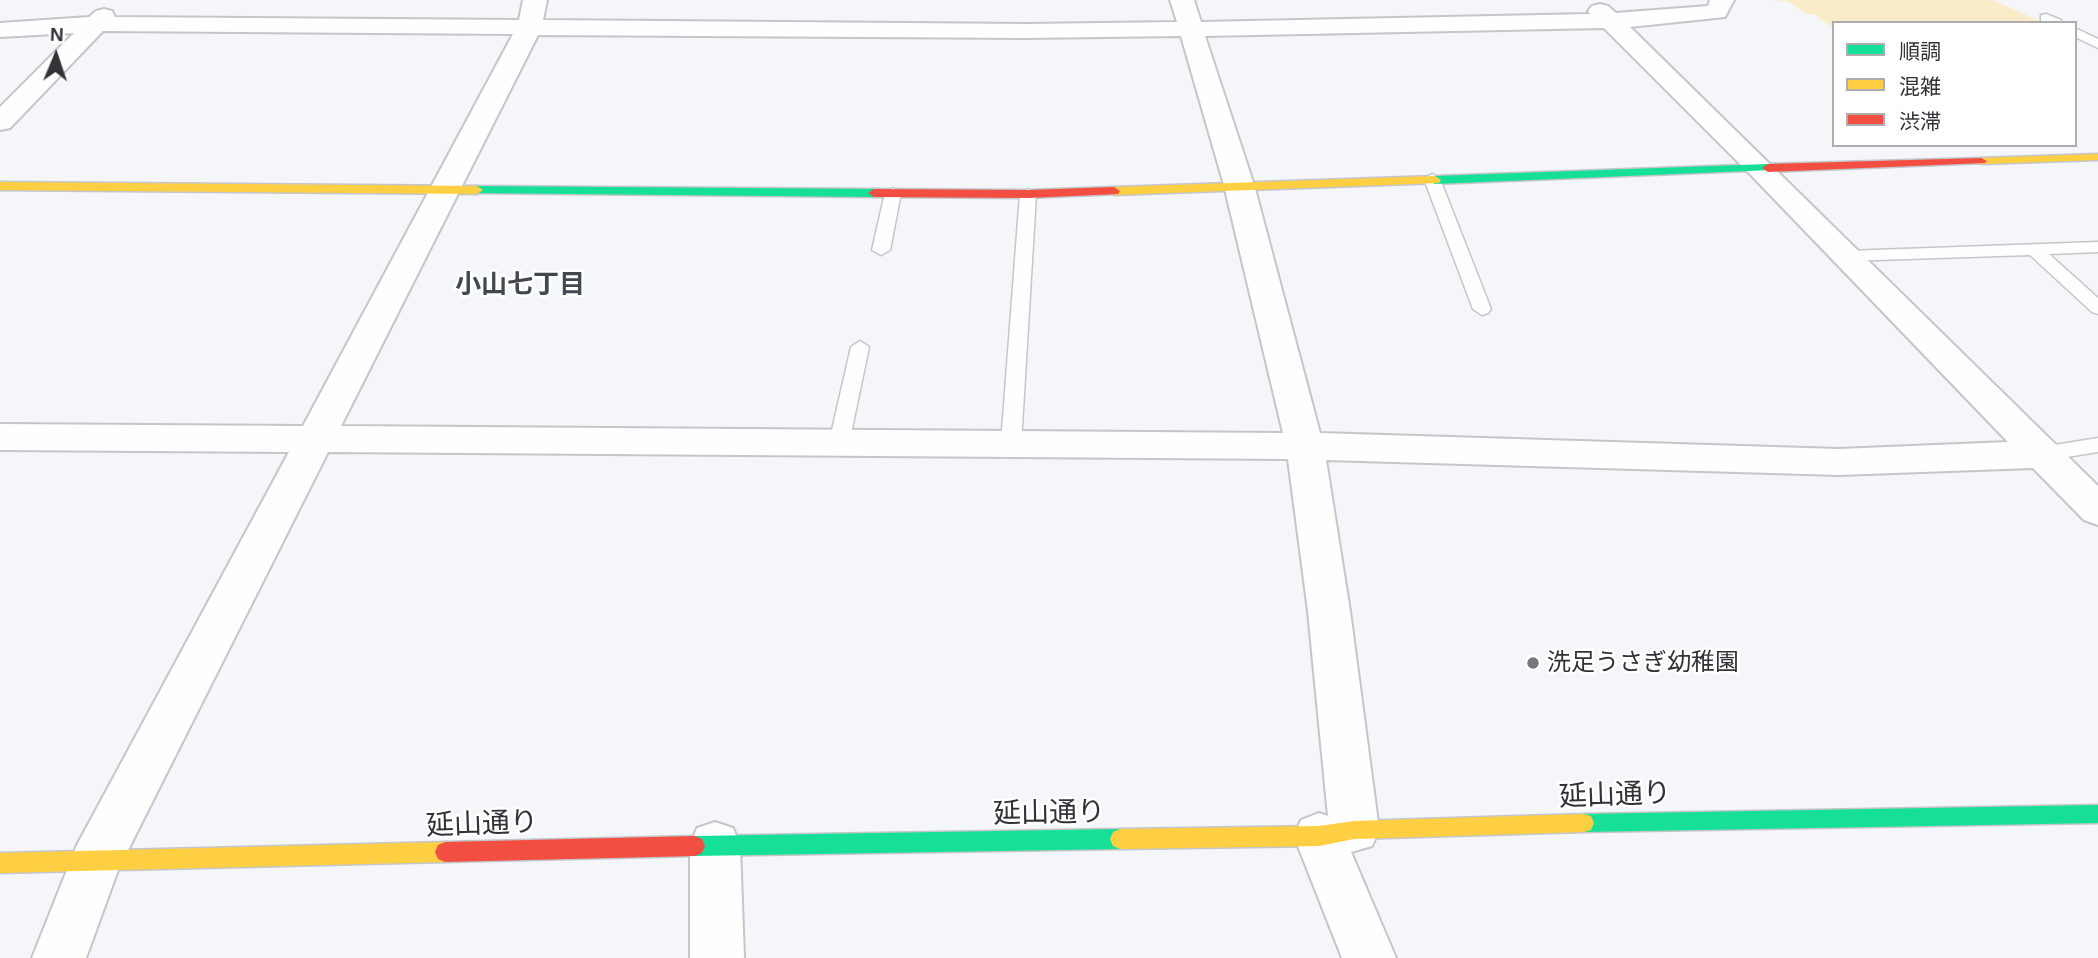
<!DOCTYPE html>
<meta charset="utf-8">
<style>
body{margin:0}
#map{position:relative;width:2098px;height:958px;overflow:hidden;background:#f4f6fa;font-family:Helvetica,"Noto Sans JP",sans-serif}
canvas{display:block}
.legend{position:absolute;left:1832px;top:21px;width:245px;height:126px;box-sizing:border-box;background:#fff;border:2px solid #adadaf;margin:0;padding:9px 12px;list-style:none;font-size:21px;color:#313337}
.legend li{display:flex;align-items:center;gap:14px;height:35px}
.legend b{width:35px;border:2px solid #adadaf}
.north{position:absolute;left:21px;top:21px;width:70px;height:70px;-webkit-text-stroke:5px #fff;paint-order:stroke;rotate:2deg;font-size:19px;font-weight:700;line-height:28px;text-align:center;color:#313337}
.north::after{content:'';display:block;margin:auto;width:24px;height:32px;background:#313337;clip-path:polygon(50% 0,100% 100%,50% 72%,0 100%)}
</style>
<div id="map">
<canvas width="2098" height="958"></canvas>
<ul class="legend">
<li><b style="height:9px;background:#16e098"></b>順調</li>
<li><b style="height:9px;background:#ffcf43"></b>混雑</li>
<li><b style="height:9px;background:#f24e42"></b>渋滞</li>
</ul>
<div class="north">N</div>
</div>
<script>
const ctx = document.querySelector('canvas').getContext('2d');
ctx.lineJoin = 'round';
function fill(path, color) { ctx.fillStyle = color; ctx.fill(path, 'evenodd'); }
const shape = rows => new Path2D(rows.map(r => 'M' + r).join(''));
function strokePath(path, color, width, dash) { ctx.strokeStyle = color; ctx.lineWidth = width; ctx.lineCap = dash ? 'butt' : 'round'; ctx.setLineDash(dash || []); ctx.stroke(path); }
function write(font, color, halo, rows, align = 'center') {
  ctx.font = font + ' Helvetica,"Noto Sans JP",sans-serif'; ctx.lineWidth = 5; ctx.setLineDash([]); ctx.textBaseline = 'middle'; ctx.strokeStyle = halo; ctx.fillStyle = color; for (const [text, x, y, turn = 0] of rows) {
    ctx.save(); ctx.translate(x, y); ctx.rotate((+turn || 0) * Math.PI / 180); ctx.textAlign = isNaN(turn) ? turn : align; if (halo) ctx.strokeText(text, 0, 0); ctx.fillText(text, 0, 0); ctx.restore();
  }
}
const green = shape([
 [1766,0,1993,0,2044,23,1834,23,1834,29,1814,14,1806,14,1788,1]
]);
const lane = shape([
 [2046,14,2061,20,2062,23,2041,21,2041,15,2046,14],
 [2075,28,2098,39,2098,48,2075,37,2075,28],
 [1432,174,1440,179,1491,309,1488,313,1482,315,1473,309,1424,179,1432,174],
 [893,188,901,193,890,250,881,255,872,250,885,193,893,188],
 [1028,189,1036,194,1021,444,1018,449,1011,451,1004,449,1001,444,1020,194,1028,189],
 [2098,242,2098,252,2049,254,2098,298,2098,314,2092,312,2030,255,1847,261,1838,256,1847,251,2098,242],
 [860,341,869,347,849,443,846,448,839,450,832,448,829,443,851,347,860,341],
 [2098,438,2098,452,2042,461,2035,459,2032,454,2035,449,2042,447,2098,438]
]);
const street = shape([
 [523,0,547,0,543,20,1026,24,1177,22,1170,0,1194,0,1201,22,1590,14,1588,11,1592,6,1600,4,1608,6,1616,13,1708,6,1710,0,1734,0,1725,17,1630,27,2098,486,2098,525,2084,520,2033,468,1839,475,1326,460,1350,611,1379,830,1372,846,1351,852,1396,958,1342,958,1294,836,1301,820,1319,813,1328,816,1308,611,1288,459,328,452,118,870,86,958,32,958,77,845,289,452,0,450,0,424,303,426,513,34,103,31,10,128,0,130,0,107,74,33,0,37,0,23,89,17,96,11,104,9,112,11,115,17,519,20,523,0],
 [1604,28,1750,174,2008,442,1839,449,1320,433,1254,185,1205,36,1604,28],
 [538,35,1026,38,1181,36,1224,185,1283,433,341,426,538,35],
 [715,822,733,828,740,845,744,958,690,958,690,845,697,828,715,822]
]);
const fast = shape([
 [1768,164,1774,168,1772,170,1435,184,1429,180,1435,176,1768,164],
 [477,186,874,189,880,193,874,197,473,193,471,190,477,186],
 [2098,805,2098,823,1584,832,1577,830,1574,823,1577,816,1584,814,2098,805],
 [1120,829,1127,832,1130,839,1127,846,1120,849,695,856,688,853,685,846,688,839,695,836,1120,829]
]);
const slow = shape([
 [2098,154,2098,160,1981,164,1975,161,1981,158,2098,154],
 [1435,176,1441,180,1439,183,1114,195,1108,191,1114,187,1435,176],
 [0,182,477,186,483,190,477,194,0,190,0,182],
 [1584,814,1591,816,1594,823,1591,830,1584,832,1354,839,1319,846,1120,849,1113,846,1110,839,1113,832,1120,829,1319,826,1354,821,1584,814],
 [445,842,452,845,455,852,452,859,445,862,0,873,0,853,445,842]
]);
const jam = shape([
 [1981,158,1987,161,1985,163,1768,172,1762,168,1768,164,1981,158],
 [1114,187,1120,191,1118,194,1028,198,874,197,868,193,874,189,1028,190,1114,187],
 [695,836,702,839,705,846,702,853,695,856,445,862,438,859,435,852,438,845,445,842,695,836]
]);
const markers = [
 [1533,663,7,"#75777b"]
];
const poiNames = [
 ["洗足うさぎ幼稚園",1547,663]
];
const neighbourhoodNames = [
 ["小山七丁目",520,286]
];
const nearStreetnames = [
 ["延山通り",1615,796,-2],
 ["延山通り",1049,814,-1],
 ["延山通り",482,825,-2]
];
fill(green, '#f9edc9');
strokePath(lane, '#c4c6ca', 3);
strokePath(street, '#c4c6ca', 4);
strokePath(fast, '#c4c6ca', 3);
strokePath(slow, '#c4c6ca', 3);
strokePath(jam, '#c4c6ca', 3);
fill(lane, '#fdfefe');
fill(street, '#fdfefe');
fill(fast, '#16e098');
fill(slow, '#ffcf43');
fill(jam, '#f24e42');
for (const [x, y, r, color] of markers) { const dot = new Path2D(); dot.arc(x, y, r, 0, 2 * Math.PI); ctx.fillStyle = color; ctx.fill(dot); strokePath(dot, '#fff', 2.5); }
write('24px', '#313337', '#fff', poiNames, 'left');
write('bold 26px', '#424750', '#fff', neighbourhoodNames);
write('28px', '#313337', '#fff', nearStreetnames);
</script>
